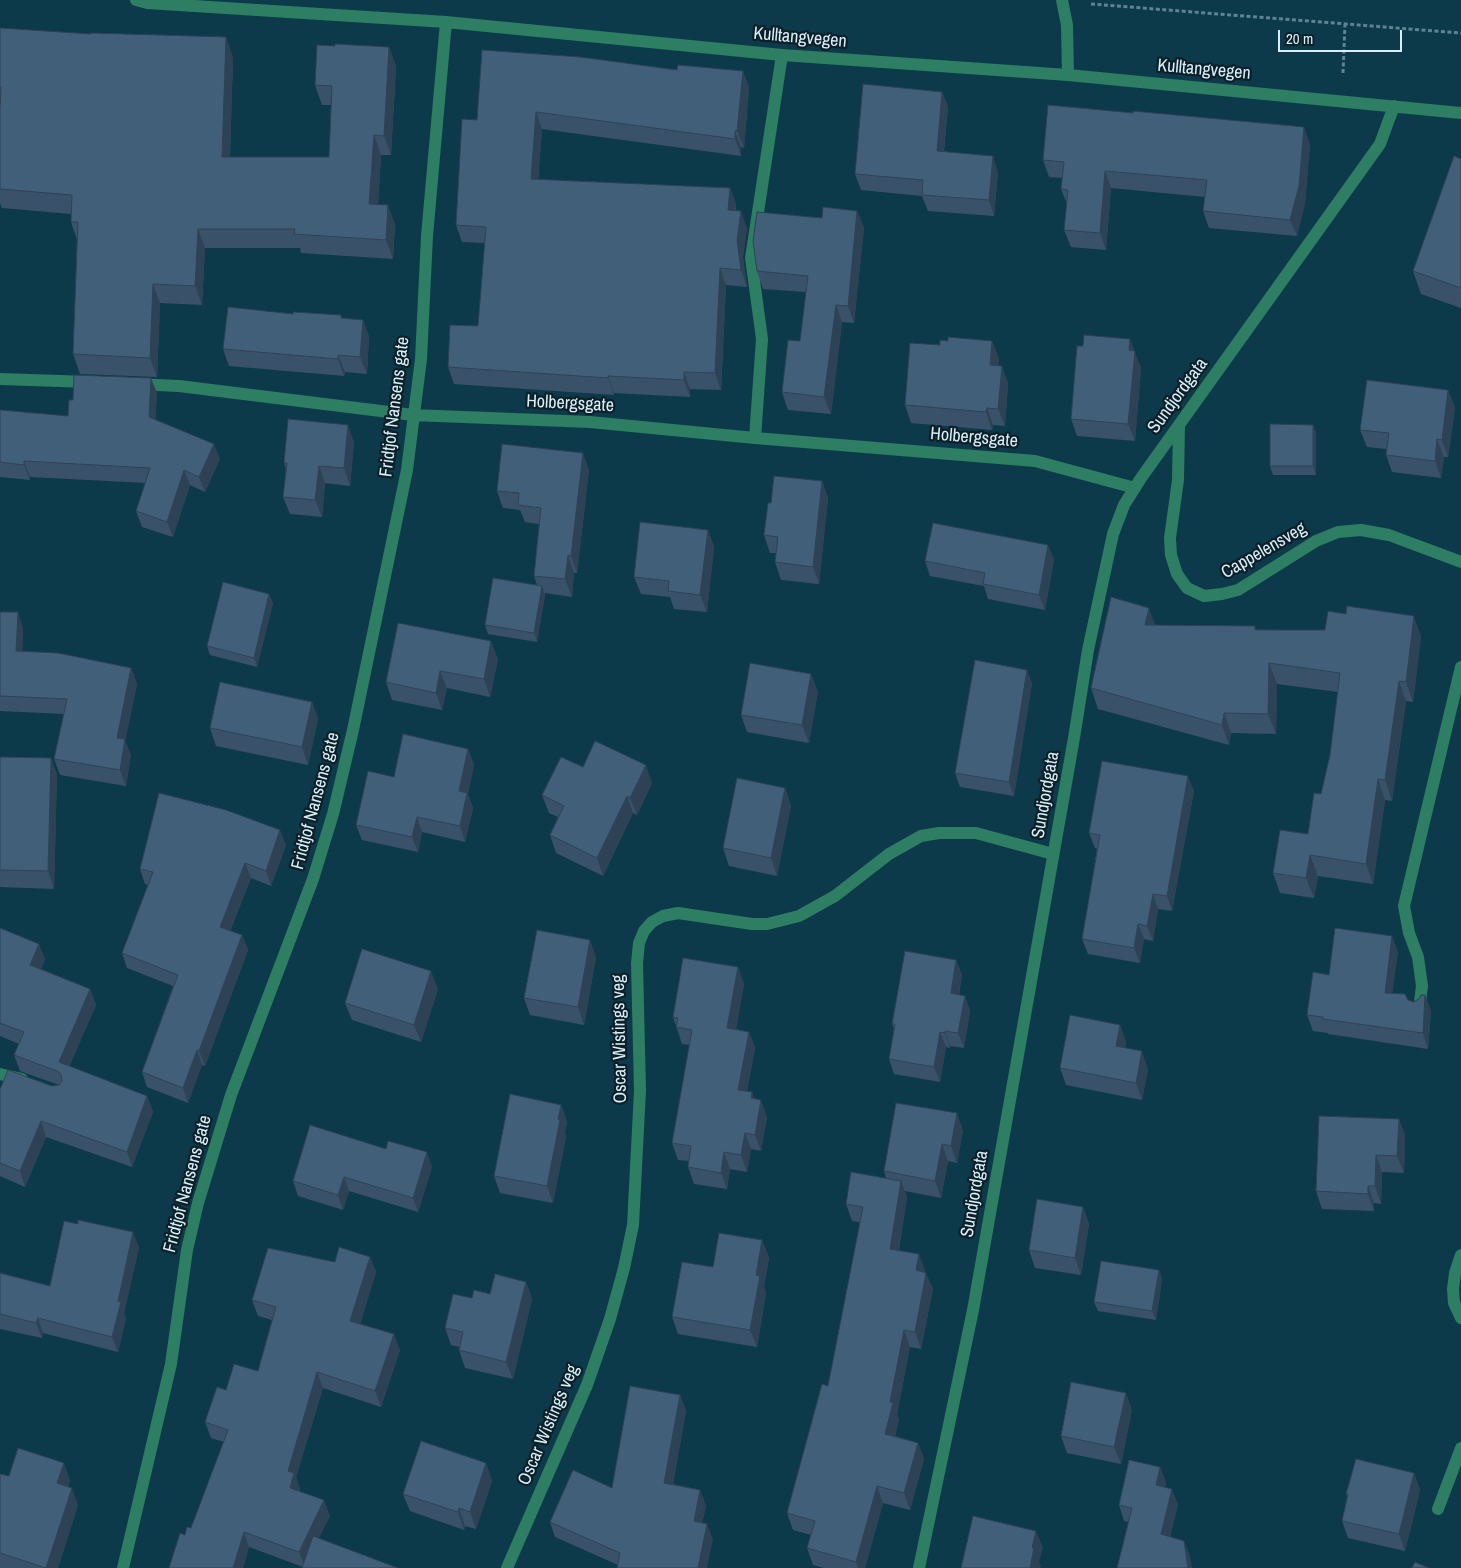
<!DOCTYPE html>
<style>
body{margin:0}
#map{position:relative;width:1461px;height:1568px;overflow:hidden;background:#0c3a4b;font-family:"Archivo Narrow",sans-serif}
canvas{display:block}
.scale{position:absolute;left:1278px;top:30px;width:124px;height:22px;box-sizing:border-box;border:2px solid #d8effa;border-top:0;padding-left:6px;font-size:15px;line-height:18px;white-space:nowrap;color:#d8effa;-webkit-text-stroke:4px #0d1f27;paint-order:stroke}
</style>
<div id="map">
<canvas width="1461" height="1568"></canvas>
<div class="scale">20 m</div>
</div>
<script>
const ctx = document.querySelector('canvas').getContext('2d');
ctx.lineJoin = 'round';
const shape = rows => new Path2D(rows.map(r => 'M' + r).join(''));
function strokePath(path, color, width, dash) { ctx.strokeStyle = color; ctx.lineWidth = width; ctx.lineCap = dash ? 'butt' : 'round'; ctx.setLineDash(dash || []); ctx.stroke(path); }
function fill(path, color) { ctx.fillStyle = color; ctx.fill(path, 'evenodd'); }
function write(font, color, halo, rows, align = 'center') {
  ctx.font = font + ' "Archivo Narrow",sans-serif'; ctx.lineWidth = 4.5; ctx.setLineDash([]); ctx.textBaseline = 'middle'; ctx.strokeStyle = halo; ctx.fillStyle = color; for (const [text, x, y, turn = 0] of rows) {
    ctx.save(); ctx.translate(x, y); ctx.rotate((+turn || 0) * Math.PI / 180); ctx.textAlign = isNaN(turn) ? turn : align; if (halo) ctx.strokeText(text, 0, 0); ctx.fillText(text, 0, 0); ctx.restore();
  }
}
const path = shape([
 [1091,4,1461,33],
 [1343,73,1345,24]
]);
const lane = shape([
 [1062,0,1067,25,1068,75],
 [755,438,762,339,751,258,782,55],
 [1419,1010,1422,986,1418,957,1409,933,1404,906,1461,667],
 [0,1074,22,1079],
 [1461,1255,1455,1273,1453,1289,1454,1303,1461,1318],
 [1438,1509,1461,1448]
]);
const street = shape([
 [136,0,147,3,446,22,782,55,1068,75,1461,113],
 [0,379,90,382],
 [137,384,179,386,413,415,590,422,755,438,1035,461,1135,488],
 [1179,425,1178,480,1170,538,1171,555,1177,574,1187,588,1204,596,1222,594,1238,590,1316,541,1338,532,1361,530,1389,535,1461,562],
 [123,1568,171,1364,187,1250,198,1203,231,1095,313,879,333,814,353,730,407,470,421,359,427,236,446,22],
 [507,1568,587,1385,610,1319,624,1268,633,1225,640,1091,637,963,639,943,644,931,652,922,663,916,678,913,752,924,767,924,799,916,835,896,889,854,921,836,939,833,976,833,1053,854],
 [919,1568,973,1310,1074,738,1088,650,1113,534,1124,505,1141,478,1380,144,1394,106]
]);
const wall = shape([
 [0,28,233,57,230,157,329,157,331,105,322,105,315,85,396,66,391,155,381,155,378,204,395,224,393,259,301,253,300,248,205,248,202,305,160,303,157,377,80,374,73,354,77,240,71,222,71,214,2,208,0,203],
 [677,70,743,71,749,88,744,148,741,147,741,156,542,129,538,180,730,188,736,204,736,210,747,228,743,257,747,287,726,285,721,390,690,389,690,397,614,393,614,395,454,384,448,367,478,326,485,243,462,242,456,225,477,120],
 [942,92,948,107,944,152,998,172,994,216,928,211,922,196,861,190,855,174],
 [1310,144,1305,203,1297,236,1209,228,1203,211,1205,197,1111,188,1106,250,1071,247,1064,230,1067,204,1061,189,1063,178,1049,177,1043,160],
 [1461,159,1461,308,1421,294,1413,271],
 [857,211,864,228,854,323,842,322,831,414,788,410,782,392,800,341,806,292,763,289,757,271,822,218],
 [293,314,341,315,342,318,363,320,369,337,367,374,345,372,344,376,229,366,223,349],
 [948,341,992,341,999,359,998,365,1008,383,1005,426,993,425,992,430,911,423,905,405,940,345],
 [1134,351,1141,368,1135,441,1077,436,1071,419],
 [1448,390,1455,408,1448,457,1444,457,1441,478,1392,472,1386,455,1387,449,1367,447,1360,430],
 [157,393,155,419,220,459,205,492,190,485,173,537,142,527,136,511,146,483,30,477,30,480,0,477,0,410,68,416,73,400],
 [1313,425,1316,433,1316,475,1273,475,1270,466],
 [354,442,350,486,325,483,322,517,290,514,283,497,286,470,284,463],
 [589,470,577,573,574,573,572,597,545,593,545,595,537,642,488,634,485,625,537,585,534,576,539,524,525,522,520,510,503,508,497,491],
 [822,481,828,498,819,584,781,580,775,562,776,553,770,553,764,535,771,503],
 [708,530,714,547,707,612,674,609,670,597,641,594,634,577],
 [1054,559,1045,610,988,599,984,586,930,576,925,561],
 [269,594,273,603,257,667,210,655,207,646],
 [0,612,23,628,22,651,131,668,137,684,125,741,131,755,126,786,60,775,54,759,64,714,0,711],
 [1155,625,1421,636,1413,702,1406,701,1392,801,1385,800,1373,884,1318,876,1314,898,1280,893,1273,873,1308,834,1321,794,1330,755,1338,692,1277,684,1276,734,1231,733,1229,745,1098,709,1091,688],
 [498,659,490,697,447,688,442,710,392,700,386,682],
 [1032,683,1014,796,960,787,955,773],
 [818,691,809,743,747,732,741,715],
 [312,702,318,719,308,765,216,746,210,728],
 [468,749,474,765,468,794,473,808,465,842,422,832,418,852,362,840,356,825,394,777],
 [0,757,51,758,57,775,54,889,0,887],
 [583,767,652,783,637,815,633,813,603,876,556,853,550,835,558,817,549,813,542,795],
 [785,788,791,806,777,876,729,866,723,848],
 [1194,791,1172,911,1158,909,1153,941,1144,939,1140,963,1088,954,1082,939,1097,849,1095,848,1089,833],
 [286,845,271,886,251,878,230,931,242,935,248,950,205,1066,202,1065,188,1103,147,1087,142,1072,173,986,127,968,122,953,148,885,145,884,140,869],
 [0,928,45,959,41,969,90,989,96,1005,69,1067,147,1096,153,1112,132,1167,46,1137,25,1187,0,1176,0,1089,52,1086,59,1085,20,1071,14,1055,19,1044,0,1036],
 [1398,952,1392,993,1413,1002,1419,999,1425,995,1431,1011,1428,1049,1328,1034,1328,1033,1313,1031,1307,1015,1329,975],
 [596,957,584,1025,530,1015,524,998],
 [956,960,962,975,959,995,965,996,970,1011,964,1048,950,1046,950,1048,946,1047,940,1082,894,1074,889,1059,894,1029,892,1024],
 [738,967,744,984,736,1029,749,1032,755,1048,747,1091,752,1092,754,1099,767,1117,761,1151,751,1149,747,1172,730,1169,727,1189,694,1184,688,1167,689,1161,678,1160,672,1143,690,1045,682,1044,673,1017],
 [438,989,421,1042,352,1020,345,1003],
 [1120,1025,1126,1042,1125,1048,1148,1069,1142,1100,1066,1085,1060,1068],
 [561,1105,567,1122,565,1133,566,1137,553,1203,500,1193,494,1176],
 [1399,1119,1405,1136,1404,1173,1382,1172,1381,1204,1374,1203,1374,1211,1322,1209,1316,1191],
 [963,1130,957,1163,948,1161,941,1198,905,1191,907,1197,899,1250,925,1271,925,1272,933,1289,921,1349,910,1347,897,1414,899,1420,895,1436,918,1443,924,1459,910,1510,883,1503,865,1568,824,1568,813,1565,807,1548,811,1535,793,1530,787,1513,828,1386,860,1222,852,1221,846,1204,886,1178,884,1171],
 [432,1167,418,1212,349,1191,343,1210,298,1196,293,1181],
 [1083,1207,1089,1224,1081,1275,1035,1268,1029,1250],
 [762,1240,769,1258,764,1286,766,1293,757,1347,678,1334,672,1317,713,1267],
 [139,1247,124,1313,126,1318,118,1352,43,1333,42,1338,0,1329,0,1273,50,1286],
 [370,1257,376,1272,360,1324,400,1350,381,1407,323,1388,296,1477,300,1489,299,1491,330,1516,303,1567,249,1547,243,1568,169,1568,185,1535,191,1528,224,1442,211,1438,205,1422,226,1390,258,1371,272,1320,258,1316,252,1300,335,1262],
 [1159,1270,1162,1279,1156,1320,1098,1311,1094,1302],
 [526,1282,532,1299,513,1379,465,1368,459,1350,460,1347,451,1345,445,1328,472,1298,490,1294],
 [680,1395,686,1411,673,1484,700,1490,706,1506,702,1523,713,1539,618,1565,555,1537,550,1522,612,1488],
 [1132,1410,1121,1464,1067,1453,1061,1436],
 [486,1463,492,1481,476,1529,465,1526,464,1530,410,1511,403,1494],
 [1160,1467,1166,1483,1165,1487,1178,1504,1170,1537,1184,1541,1190,1557,1129,1522,1124,1521,1119,1505],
 [1414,1473,1420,1490,1405,1551,1348,1538,1342,1521,1347,1497,1346,1494],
 [0,1474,9,1476,70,1480,68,1487,78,1505,58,1568,0,1568]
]);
const shadedWall = shape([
 [226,37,233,57,229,177,222,157],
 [389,47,396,66,391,155,384,136],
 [743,71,749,88,744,148,737,131],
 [942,92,948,107,942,167,937,151],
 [536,112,542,129,537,196,531,179],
 [1304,127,1310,144,1305,203,1297,236,1290,220],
 [735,131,741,147,741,156,735,139],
 [374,135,381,155,377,223,369,204],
 [993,156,998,172,994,216,989,200],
 [1105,171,1111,188,1106,250,1100,233],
 [730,188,736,204,734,226,728,210],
 [388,205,395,224,393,259,386,240],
 [741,211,747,228,743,257,747,287,741,270,737,240],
 [857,211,864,228,854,323,848,306],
 [198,229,205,248,202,305,195,286],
 [720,268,726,285,721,390,715,373],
 [153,284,160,303,157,377,150,358],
 [836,305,842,322,831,414,824,397],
 [363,320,369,337,367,374,360,357],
 [1130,339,1141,368,1135,441,1128,424],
 [992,341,999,359,996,382,990,365],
 [338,355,345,372,344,376,338,359],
 [1002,366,1008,383,1005,426,998,409],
 [684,372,690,389,690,397,684,380],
 [608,376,614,393,614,395,608,378],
 [151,378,157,393,155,432,149,417],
 [1448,390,1455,408,1448,457,1442,440],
 [987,408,993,425,992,430,986,412],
 [348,425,354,442,350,486,344,468],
 [1313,425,1316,433,1316,475,1313,466],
 [1437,439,1444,457,1441,478,1435,461],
 [214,444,220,459,205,492,199,477],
 [583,453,589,470,577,573,571,556],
 [24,461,30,477,30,480,24,465],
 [319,466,325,483,322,517,315,500],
 [184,470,190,485,173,537,167,522],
 [822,481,828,498,819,584,813,567],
 [708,530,714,547,707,612,700,595],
 [1048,545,1054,559,1045,610,1039,595],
 [568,555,574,573,572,597,565,579],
 [542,586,545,595,537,642,534,633],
 [269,594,273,603,257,667,254,658],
 [1149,608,1156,628,1145,625],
 [18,612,23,628,22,667,16,651],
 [1414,616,1421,636,1413,702,1406,682],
 [491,641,498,659,490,697,484,679],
 [1269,663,1277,684,1276,734,1268,714],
 [131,668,137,684,125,741,131,755,126,786,120,770,117,738],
 [1027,670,1032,683,1014,796,1009,782],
 [440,671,447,688,442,710,436,693],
 [811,674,818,691,809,743,802,725],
 [1399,681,1406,701,1392,801,1385,780],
 [312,702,318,719,308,765,302,747],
 [1224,713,1231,733,1229,745,1222,725],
 [468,749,474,765,468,794,473,808,465,842,460,826,459,791],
 [51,758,57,775,54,889,48,871],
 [646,765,652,783,637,815,630,798],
 [1188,776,1194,791,1172,911,1167,896],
 [1378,779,1385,800,1373,884,1366,864],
 [785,788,791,806,777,876,771,858],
 [627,796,633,813,603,876,597,858],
 [417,817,422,832,418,852,412,837],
 [280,830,286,845,271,886,266,871],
 [1310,855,1318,876,1314,898,1306,878],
 [245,863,251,878,225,942,220,927],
 [1153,894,1158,909,1153,941,1147,926],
 [1138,924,1144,939,1140,963,1134,948],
 [242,935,248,950,205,1066,199,1051],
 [1392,936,1398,952,1390,1009,1385,993],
 [590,940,596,957,584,1025,578,1007],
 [39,944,45,959,36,980,30,965],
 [956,960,962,975,956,1008,951,993],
 [738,967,744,984,733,1044,727,1028],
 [431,971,438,989,421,1042,414,1025],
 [90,989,96,1005,64,1078,59,1062],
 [1425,995,1431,1011,1428,1049,1423,1033],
 [965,996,970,1011,964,1048,958,1033],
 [1120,1025,1126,1042,1122,1064,1116,1046],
 [945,1031,950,1046,950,1048,945,1033],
 [749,1032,755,1048,744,1106,738,1090],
 [940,1032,946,1047,940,1082,934,1067],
 [197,1050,202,1065,188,1103,183,1088],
 [1142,1051,1148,1069,1142,1100,1136,1083],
 [752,1092,758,1109,751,1098],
 [147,1096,153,1112,132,1167,127,1152],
 [761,1100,767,1117,761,1151,755,1135],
 [561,1105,567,1122,565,1133,566,1137,553,1203,547,1186],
 [957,1113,963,1130,957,1163,951,1146],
 [1399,1119,1405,1136,1404,1173,1397,1156],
 [41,1121,46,1137,25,1187,20,1171],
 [745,1133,751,1149,747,1172,741,1155],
 [942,1144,948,1161,941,1198,935,1181],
 [427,1152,432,1167,418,1212,413,1198],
 [724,1152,730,1169,727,1189,721,1173],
 [1376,1155,1382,1172,1381,1204,1375,1186],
 [344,1177,349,1191,343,1210,338,1195],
 [901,1181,907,1197,896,1265,890,1249],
 [1368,1186,1374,1203,1374,1211,1368,1194],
 [1083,1207,1089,1224,1081,1275,1075,1258],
 [133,1232,139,1247,124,1313,126,1318,118,1352,112,1337,118,1301],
 [762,1240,769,1258,764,1286,766,1293,757,1347,750,1330,756,1275],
 [919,1254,925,1271,922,1287,916,1270],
 [370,1257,376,1272,356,1336,350,1321],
 [1159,1270,1162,1279,1156,1320,1152,1311],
 [926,1273,933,1289,921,1349,915,1332],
 [526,1282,532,1299,513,1379,506,1362],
 [38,1318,43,1333,42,1338,36,1323],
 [904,1330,910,1347,897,1414,899,1420,891,1450,885,1434,890,1402],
 [394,1334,400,1350,381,1407,375,1391],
 [317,1372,323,1388,296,1477,300,1489,296,1504,290,1488,288,1471],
 [1126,1393,1132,1410,1121,1464,1114,1447],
 [680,1395,686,1411,670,1498,664,1483],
 [918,1443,924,1459,910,1510,904,1493],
 [64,1463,70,1480,63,1501,57,1483],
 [486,1463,492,1481,476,1529,470,1512],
 [1160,1467,1166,1483,1162,1501,1156,1485],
 [1414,1473,1420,1490,1405,1551,1399,1534],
 [877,1486,883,1503,865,1568,858,1568,856,1562],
 [72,1488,78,1505,58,1568,46,1568],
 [1172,1489,1178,1504,1167,1550,1161,1534],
 [700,1490,706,1506,699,1536,694,1521],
 [324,1500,330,1516,305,1567,299,1552],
 [459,1508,465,1526,464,1530,458,1512],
 [707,1524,713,1539,707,1568,698,1568],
 [1036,1531,1043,1548,1039,1562,1041,1565,1040,1568,1030,1568,1032,1548],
 [244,1532,249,1547,243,1568,233,1568],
 [1184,1541,1190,1557,1192,1568,1188,1568]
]);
const building = shape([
 [0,28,91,34,91,33,226,37,222,157,329,157,332,86,315,85,317,45,335,46,335,44,389,47,384,136,374,135,369,204,388,205,386,240,294,234,295,229,198,229,195,286,153,284,150,358,73,354,78,222,71,222,72,195,0,189,0,109,1,87,0,87,0,28],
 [482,50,580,57,677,70,678,65,743,71,737,131,735,131,735,139,536,112,531,179,730,188,728,210,741,211,737,240,741,270,720,268,715,373,684,372,684,380,608,376,608,378,448,367,450,325,478,326,486,227,456,225,462,119,477,120,482,50],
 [863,84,942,92,937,151,993,156,989,200,922,195,923,180,855,174,863,84],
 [1048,105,1133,113,1133,111,1304,127,1299,186,1290,220,1203,211,1207,180,1105,171,1100,233,1064,230,1068,190,1061,189,1064,162,1043,160,1048,105],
 [1454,156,1461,159,1461,288,1413,271,1454,156],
 [823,207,857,211,848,306,836,305,824,397,782,392,788,340,800,341,808,276,757,271,753,241,757,212,822,218,823,207],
 [228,307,293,314,293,312,341,315,341,318,363,320,360,357,338,355,338,359,223,349,228,307],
 [1084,335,1130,339,1129,350,1135,351,1128,424,1071,419,1077,346,1083,346,1084,335],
 [948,337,992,341,990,365,1002,366,998,409,987,408,986,412,905,405,910,343,940,345,940,340,948,341,948,337],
 [74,375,151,378,149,417,214,444,199,477,184,470,167,522,136,511,150,468,24,461,24,465,0,462,0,410,68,416,69,400,73,400,74,375],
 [1367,380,1448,390,1442,440,1437,439,1435,461,1386,455,1389,433,1360,430,1367,380],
 [288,419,348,425,344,468,319,466,315,500,283,497,287,463,284,463,288,419],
 [1270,424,1313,425,1313,466,1270,466,1270,424],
 [502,444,583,453,571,556,568,555,565,579,534,576,541,508,518,505,519,493,497,491,502,444],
 [774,476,822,481,813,567,775,562,778,537,764,535,768,503,771,503,774,476],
 [640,522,708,530,700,595,668,591,669,581,634,577,640,522],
 [933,523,1048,545,1039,595,983,584,985,573,925,561,933,523],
 [493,578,542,586,534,633,485,625,493,578],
 [223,582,269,594,254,658,207,646,223,582],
 [1111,597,1149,608,1145,625,1255,626,1255,630,1325,630,1328,611,1346,614,1347,606,1414,616,1406,682,1399,681,1385,780,1378,779,1366,864,1310,855,1306,878,1273,873,1280,830,1308,834,1314,793,1321,794,1330,755,1340,673,1269,663,1268,714,1224,713,1222,725,1091,688,1111,597],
 [0,612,18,612,16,651,58,653,131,668,117,738,125,739,120,770,54,759,67,699,0,696,0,612],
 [398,623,491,641,484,679,440,671,436,693,386,682,398,623],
 [975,660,1027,670,1009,782,955,773,975,660],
 [750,663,811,674,802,725,741,715,750,663],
 [220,682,312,702,302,747,210,728,220,682],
 [403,734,468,749,459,791,467,793,460,826,417,817,412,837,356,825,368,771,394,777,403,734],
 [595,741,646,765,630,798,627,796,597,858,550,835,564,806,542,795,561,757,583,767,595,741],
 [0,757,51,758,48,871,0,870,0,757],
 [1102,761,1188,776,1167,896,1153,894,1147,926,1138,924,1134,948,1082,939,1100,835,1089,833,1102,761],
 [737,778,785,788,771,858,723,848,737,778],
 [159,793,226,810,280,830,266,871,245,863,220,927,242,935,199,1051,197,1050,183,1088,142,1072,178,975,122,953,153,872,140,869,159,793],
 [0,928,39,944,30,965,90,989,59,1062,147,1096,127,1152,41,1121,20,1171,0,1163,0,1089,8,1070,52,1086,59,1085,62,1081,61,1074,57,1071,14,1055,24,1032,0,1023,0,928],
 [1335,928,1392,936,1385,993,1405,994,1408,1000,1413,1002,1419,999,1421,995,1425,995,1423,1033,1323,1019,1323,1017,1307,1015,1313,972,1329,975,1335,928],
 [537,930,590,940,578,1007,524,998,537,930],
 [362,949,431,971,414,1025,345,1003,362,949],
 [905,951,956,960,951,993,965,996,958,1033,945,1031,945,1033,940,1032,934,1067,889,1059,895,1024,892,1024,905,951],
 [683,958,738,967,727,1028,749,1032,738,1090,752,1092,751,1098,761,1100,755,1135,745,1133,741,1155,724,1152,721,1173,688,1167,691,1146,672,1143,692,1030,676,1027,678,1018,673,1017,683,958],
 [1070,1015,1120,1025,1116,1046,1142,1051,1136,1083,1060,1068,1070,1015],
 [510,1094,561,1105,558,1119,560,1120,547,1186,494,1176,510,1094],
 [896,1103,957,1113,951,1146,942,1144,935,1181,884,1171,896,1103],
 [1319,1116,1399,1119,1397,1156,1376,1155,1375,1186,1368,1186,1368,1194,1316,1191,1319,1116],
 [310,1125,386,1149,388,1141,427,1152,413,1198,344,1177,338,1195,293,1181,310,1125],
 [851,1172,901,1181,890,1249,919,1254,916,1270,926,1273,915,1332,904,1330,890,1402,893,1403,885,1434,918,1443,904,1493,877,1486,856,1562,807,1548,815,1521,787,1513,822,1384,828,1386,863,1207,846,1204,851,1172],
 [1037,1199,1083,1207,1075,1258,1029,1250,1037,1199],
 [78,1220,133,1232,118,1301,121,1302,112,1337,38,1318,36,1323,0,1314,0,1273,50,1286,64,1221,78,1224,78,1220],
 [719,1233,762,1240,756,1275,760,1276,750,1330,672,1317,682,1262,713,1267,719,1233],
 [339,1247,370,1257,350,1321,394,1334,375,1391,317,1372,288,1471,294,1473,290,1488,324,1500,299,1552,244,1532,233,1568,169,1568,180,1533,185,1535,187,1527,191,1528,228,1430,205,1422,217,1387,226,1390,234,1364,258,1371,276,1307,252,1300,268,1248,335,1262,339,1247],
 [1101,1261,1159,1270,1152,1311,1094,1302,1101,1261],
 [495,1274,526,1282,506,1362,459,1350,463,1332,445,1328,453,1294,472,1298,474,1290,490,1294,495,1274],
 [1071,1382,1126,1393,1114,1447,1061,1436,1071,1382],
 [630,1386,680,1395,664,1483,700,1490,694,1521,707,1524,698,1568,617,1568,620,1553,550,1522,573,1470,612,1488,630,1386],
 [421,1441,486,1463,470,1512,459,1508,458,1512,403,1494,421,1441],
 [18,1448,64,1463,57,1483,72,1488,46,1568,0,1553,0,1474,9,1476,18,1448],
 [1356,1459,1414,1473,1399,1534,1342,1521,1348,1494,1346,1494,1356,1459],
 [1129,1460,1160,1467,1156,1485,1172,1489,1161,1534,1184,1541,1188,1568,1117,1568,1132,1508,1119,1505,1129,1460],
 [973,1516,1036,1531,1032,1548,1034,1548,1030,1568,961,1568,973,1516],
 [313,1536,398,1568,302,1568,313,1536],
 [1415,1562,1429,1568,1412,1568,1415,1562]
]);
const streetNames = [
 ["Kulltangvegen",800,38,5],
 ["Kulltangvegen",1204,70,5],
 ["Sundjordgata",1178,396,-54],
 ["Holbergsgate",570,404,3],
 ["Fridtjof Nansens gate",395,407,-83],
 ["Holbergsgate",974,438,5],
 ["Cappelensveg",1264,551,-30],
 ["Sundjordgata",1046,795,-80],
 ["Fridtjof Nansens gate",316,801,-75],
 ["Oscar Wistings veg",620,1039,-91],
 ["Fridtjof Nansens gate",188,1184,-75],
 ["Sundjordgata",975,1194,-80],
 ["Oscar Wistings veg",549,1425,-67]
];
strokePath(path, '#5f8392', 3, [4, 2.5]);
strokePath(lane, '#2d7e63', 12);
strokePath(street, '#2d7e63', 12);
fill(wall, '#395269');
fill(shadedWall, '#2e4255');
fill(building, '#425f7a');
strokePath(building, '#2e4255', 1);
write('18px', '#d8effa', '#0d1f27', streetNames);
</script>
